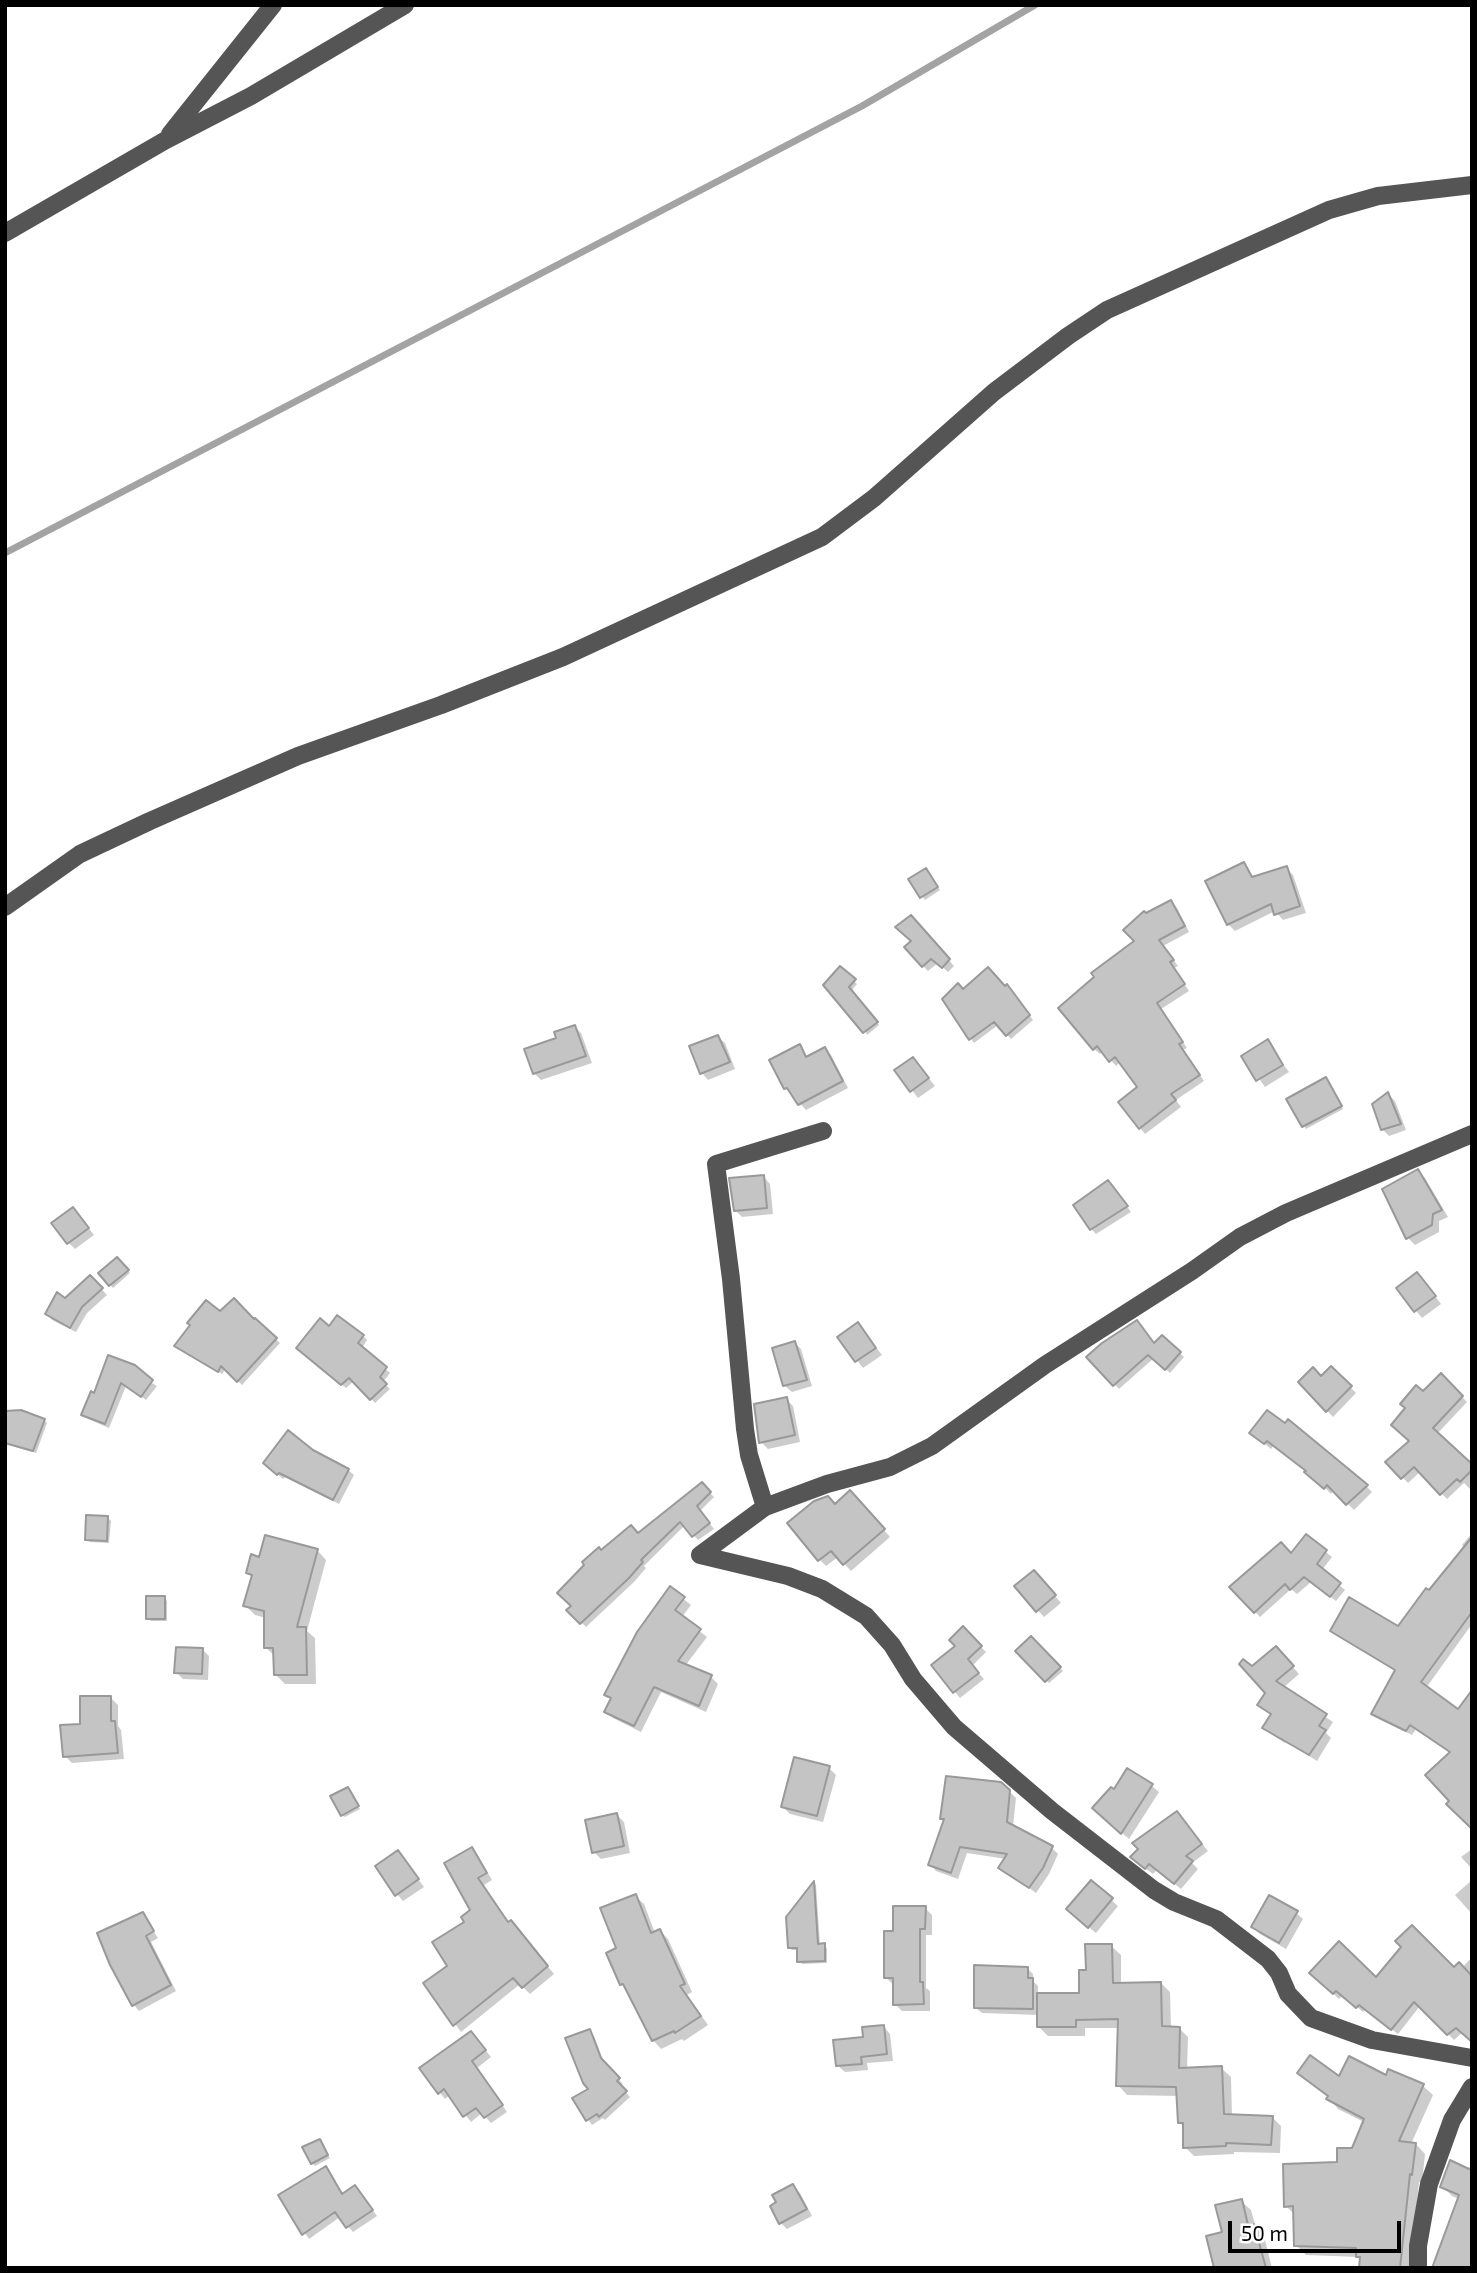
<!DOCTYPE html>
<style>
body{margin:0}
#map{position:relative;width:1477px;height:2273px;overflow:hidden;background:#fff;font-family:"Exo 2",sans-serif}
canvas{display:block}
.frame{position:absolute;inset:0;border:7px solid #000;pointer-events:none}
.scale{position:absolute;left:1228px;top:2221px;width:173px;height:32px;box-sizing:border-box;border:4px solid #000;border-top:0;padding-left:9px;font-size:21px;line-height:24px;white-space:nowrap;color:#000;-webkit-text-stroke:5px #fff;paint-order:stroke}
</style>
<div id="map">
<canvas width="1477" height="2273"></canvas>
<div class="frame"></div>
<div class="scale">50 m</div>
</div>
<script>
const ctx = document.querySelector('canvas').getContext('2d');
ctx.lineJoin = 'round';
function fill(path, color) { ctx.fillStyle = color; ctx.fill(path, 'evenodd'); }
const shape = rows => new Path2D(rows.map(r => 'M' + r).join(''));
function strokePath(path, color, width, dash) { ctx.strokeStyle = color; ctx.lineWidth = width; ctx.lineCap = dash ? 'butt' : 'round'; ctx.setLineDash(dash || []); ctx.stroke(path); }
const shadow = shape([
 [1244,864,1254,878,1286,868,1293,875,1306,913,1283,920,1275,911,1235,931,1228,924],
 [928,873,940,890,925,900,910,879],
 [1171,902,1177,908,1189,932,1163,946,1178,966,1174,968,1189,991,1161,1009,1187,1048,1183,1050,1204,1081,1176,1100,1181,1107,1145,1134,1140,1128,1139,1087,1120,1062,1116,1066,1103,1051,1100,1054,1094,1049,1146,915],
 [916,922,954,966,948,972,938,963,928,971,923,966,913,941],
 [840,968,857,984,851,991,879,1025,867,1035],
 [1005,988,1010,990,1033,1020,1011,1039,998,1025,974,1043,944,999,963,991],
 [575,1027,581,1033,592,1063,541,1080,534,1073],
 [718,1037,725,1043,735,1069,708,1080,702,1073],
 [1267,1042,1289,1072,1265,1087,1243,1056],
 [799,1047,808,1058,825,1049,831,1055,848,1088,806,1110,786,1088],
 [913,1059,935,1086,918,1098,897,1071],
 [1329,1082,1343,1109,1306,1129,1288,1100],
 [1388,1094,1395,1101,1406,1130,1389,1136,1382,1129],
 [1418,1171,1425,1178,1448,1217,1439,1221,1439,1232,1415,1245,1408,1238],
 [764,1177,770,1184,773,1214,742,1217,735,1210],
 [1113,1187,1131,1212,1096,1234,1091,1229],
 [79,1216,94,1235,75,1249,69,1243],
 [117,1259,130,1273,113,1288,100,1273],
 [90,1277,107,1295,87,1313,76,1332,52,1320,47,1314,66,1300],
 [1424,1281,1441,1304,1422,1318,1398,1288],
 [220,1313,255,1320,280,1343,242,1385,226,1368,222,1374,180,1350],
 [858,1324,882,1355,863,1368,839,1337],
 [329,1328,363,1336,367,1340,362,1348,390,1373,383,1382,390,1389,375,1403,354,1381,346,1388,302,1352],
 [1162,1337,1184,1357,1170,1373,1154,1358,1119,1389,1089,1357,1155,1345],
 [795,1343,801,1349,812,1386,792,1392,785,1386,774,1349],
 [109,1357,157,1386,146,1400,126,1386,109,1428,88,1419,83,1414,95,1395],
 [1331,1368,1356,1393,1333,1417,1300,1382,1321,1378],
 [1441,1376,1467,1402,1437,1434,1472,1466,1472,1491,1464,1483,1447,1499,1421,1471,1408,1483,1388,1462,1411,1441,1423,1393],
 [786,1399,793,1406,800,1442,768,1449,761,1442],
 [5,1413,44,1420,47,1423,36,1453,5,1444],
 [1251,1433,1366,1486,1372,1492,1354,1510,1334,1490,1331,1494,1308,1471,1274,1445,1271,1449],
 [312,1451,348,1470,354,1475,339,1504,285,1477,283,1479,271,1468],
 [702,1485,714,1497,700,1511,714,1529,698,1540,685,1525,644,1566,646,1568,634,1582,586,1627,569,1610,638,1535],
 [857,1499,890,1537,851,1571,838,1557,826,1566,820,1560,835,1505],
 [108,1518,111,1521,109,1543,90,1542,87,1539],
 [1472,1533,1472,1624,1426,1688,1459,1711,1451,1801,1451,1753,1416,1729,1412,1735,1379,1719,1374,1713,1397,1671,1332,1631,1398,1628,1465,1548,1462,1545],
 [1306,1536,1332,1557,1322,1570,1345,1590,1336,1601,1311,1582,1297,1594,1291,1589,1260,1617,1232,1588,1291,1555],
 [317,1550,326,1560,307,1631,315,1638,316,1684,285,1684,275,1674,275,1656,266,1648,266,1618,255,1615,245,1605,253,1577,248,1573,260,1559],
 [1041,1579,1061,1603,1044,1617,1017,1587],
 [671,1589,691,1605,682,1617,707,1637,685,1666,711,1677,718,1684,706,1712,661,1692,641,1732,613,1718,606,1711,612,1700,606,1694],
 [165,1598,167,1601,167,1621,151,1621,148,1619],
 [963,1629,986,1652,972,1666,984,1679,960,1698,933,1666,957,1646],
 [1031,1638,1063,1671,1049,1683,1017,1651],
 [203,1650,209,1656,208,1680,183,1679,176,1672],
 [1282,1655,1299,1674,1283,1688,1333,1722,1326,1733,1331,1738,1317,1761,1286,1741,1285,1743,1271,1734,1264,1727,1272,1715,1259,1705,1267,1692,1253,1668],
 [111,1698,118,1705,118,1726,121,1730,124,1759,72,1763,65,1756,82,1725],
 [829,1768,836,1775,823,1822,790,1814,783,1807],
 [1152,1786,1159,1792,1129,1839,1101,1815,1115,1792],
 [1009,1791,1016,1798,1013,1827,1052,1848,1058,1854,1049,1874,1036,1893,1000,1867,1006,1859,967,1853,958,1879,936,1871,930,1864,945,1821,942,1818],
 [350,1792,360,1809,345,1817,342,1815],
 [617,1815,624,1822,630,1853,601,1859,594,1852],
 [1183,1820,1208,1851,1192,1863,1198,1869,1181,1889,1157,1870,1153,1874,1139,1864],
 [472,1849,478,1856,492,1880,484,1885,509,1923,517,1929,554,1974,530,1994,520,1984,461,2032,425,1983,450,1966,473,1911],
 [1472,1849,1472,1869,1461,1857],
 [398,1852,424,1887,403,1901,397,1894],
 [1472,1880,1472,1914,1455,1895],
 [1091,1882,1118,1906,1096,1933,1075,1916],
 [814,1883,816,1885,820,1945,827,1948,827,1963,802,1964,799,1961,799,1950,792,1950,789,1947,787,1917],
 [635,1896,644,1904,655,1933,660,1931,668,1939,692,1992,687,1995,708,2025,684,2041,682,2039,661,2049,653,2040,629,1991,622,1984],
 [925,1908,932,1915,932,1935,926,1935,926,1988,930,1991,930,2011,902,2011,895,2004,894,1985,886,1978,894,1933],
 [1296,1913,1303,1919,1286,1949,1260,1934,1253,1927],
 [142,1914,158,1938,151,1942,176,1991,139,2011,134,2005,112,1965],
 [1111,1946,1121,1955,1121,1984,1161,1983,1170,1992,1171,2028,1179,2028,1188,2037,1187,2069,1221,2068,1231,2077,1232,2116,1272,2117,1281,2126,1280,2153,1234,2152,1234,2154,1194,2156,1185,2147,1184,2127,1179,2122,1178,2096,1127,2095,1118,2085,1119,2028,1085,2028,1085,2036,1048,2036,1039,2027,1039,2015,982,2013,976,2008,1027,1968,1033,1974,1033,1981,1038,1986,1038,1995,1081,1995,1087,1972],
 [1472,1957,1472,2040,1463,2032,1454,2040,1420,2006,1398,2034,1365,2009,1363,2012,1343,1995,1339,1999,1312,1973,1376,1980,1462,1968],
 [884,2027,890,2034,893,2061,867,2063,868,2070,845,2072,838,2066,865,2039],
 [590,2031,594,2036,605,2065,623,2084,620,2086,630,2097,605,2120,603,2118,592,2125,574,2099,590,2089],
 [477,2040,491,2057,477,2068,507,2112,491,2123,482,2113,471,2122,450,2095,445,2099,440,2093,422,2068],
 [1299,2073,1339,2079,1387,2077,1423,2086,1433,2095,1411,2144,1416,2144,1425,2154,1422,2183,1419,2182,1411,2263,1416,2268,1361,2268,1361,2260,1358,2257,1306,2255,1296,2245,1295,2215,1286,2206,1353,2150,1364,2122,1338,2109,1329,2098],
 [319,2141,330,2158,315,2166,312,2163],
 [326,2168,344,2195,360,2193,377,2216,353,2232,340,2217,309,2239,280,2196],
 [1472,2172,1459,2199,1452,2196,1442,2186],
 [793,2186,800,2193,812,2216,787,2229,781,2223],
 [1241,2201,1251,2210,1256,2228,1264,2236,1272,2268,1216,2268,1224,2234]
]);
const stream = shape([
 [5,553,862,106,1035,5]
]);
const building = shape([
 [1244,862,1252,877,1287,866,1300,906,1274,915,1271,904,1227,925,1205,881,1244,862],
 [926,868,938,887,920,898,908,879,926,868],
 [1171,900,1185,926,1159,940,1174,960,1170,962,1185,984,1157,1003,1183,1042,1179,1044,1200,1075,1171,1094,1176,1100,1139,1129,1118,1102,1137,1087,1115,1057,1109,1062,1097,1046,1093,1050,1058,1008,1094,977,1091,973,1134,941,1123,930,1144,911,1146,913,1171,900],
 [911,915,950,959,942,968,931,959,922,967,904,947,911,941,895,927,911,915],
 [840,966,856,979,849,987,878,1022,863,1033,823,985,840,966],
 [988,967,1005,986,1007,984,1030,1015,1006,1036,994,1022,969,1040,942,999,958,983,963,989,988,967],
 [575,1025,586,1056,533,1074,524,1049,556,1038,554,1032,575,1025],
 [718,1035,730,1062,700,1074,689,1046,718,1035],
 [1268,1039,1283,1065,1256,1081,1241,1056,1268,1039],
 [800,1044,806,1057,825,1047,843,1081,798,1105,787,1088,784,1089,769,1060,800,1044],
 [913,1057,929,1078,910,1092,894,1070,913,1057],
 [1326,1077,1342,1106,1302,1127,1286,1099,1326,1077],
 [1388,1092,1401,1124,1381,1130,1372,1104,1388,1092],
 [1418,1169,1442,1210,1433,1214,1432,1225,1406,1239,1382,1189,1418,1169],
 [764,1175,767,1208,734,1211,729,1178,764,1175],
 [1108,1180,1128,1206,1090,1230,1073,1205,1108,1180],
 [73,1207,89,1228,67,1244,51,1223,73,1207],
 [117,1257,129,1270,109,1286,98,1273,117,1257],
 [1417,1272,1436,1296,1414,1312,1396,1288,1417,1272],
 [90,1275,103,1288,82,1307,70,1328,45,1314,57,1292,65,1298,90,1275],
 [234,1298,254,1319,255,1318,277,1338,237,1382,221,1366,218,1372,174,1346,190,1325,187,1323,206,1300,220,1311,234,1298],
 [337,1315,364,1335,358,1343,387,1367,380,1377,387,1384,370,1400,349,1378,341,1385,296,1348,320,1318,329,1326,337,1315],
 [1137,1320,1154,1343,1162,1335,1181,1352,1165,1370,1148,1355,1113,1386,1086,1357,1102,1343,1137,1320],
 [858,1322,876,1348,855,1362,837,1337,858,1322],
 [795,1341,807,1380,783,1386,772,1348,795,1341],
 [108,1355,135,1365,153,1380,141,1397,121,1383,105,1424,81,1415,91,1391,94,1393,108,1355],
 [1331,1366,1352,1386,1326,1412,1298,1382,1313,1367,1321,1376,1331,1366],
 [1441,1373,1463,1396,1433,1428,1472,1464,1472,1470,1460,1482,1457,1479,1440,1495,1414,1467,1401,1479,1385,1462,1409,1441,1391,1425,1405,1408,1400,1404,1416,1385,1423,1391,1441,1373],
 [787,1397,795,1435,759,1443,754,1404,787,1397],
 [21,1410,45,1419,33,1451,5,1443,5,1411,21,1410],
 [1267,1410,1285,1423,1288,1419,1368,1485,1346,1505,1327,1485,1324,1489,1304,1472,1306,1471,1267,1441,1264,1444,1249,1433,1267,1410],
 [288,1430,313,1450,349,1469,333,1500,279,1473,277,1475,263,1463,288,1430],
 [702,1482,711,1492,697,1506,710,1523,692,1537,680,1522,641,1560,643,1562,629,1578,580,1624,566,1610,571,1606,557,1593,584,1565,582,1562,599,1547,601,1550,631,1525,638,1533,702,1482],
 [850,1490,885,1529,843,1565,831,1551,818,1561,787,1523,814,1501,828,1496,835,1504,850,1490],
 [86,1515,108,1516,107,1541,85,1540,86,1515],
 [1306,1534,1327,1550,1317,1564,1341,1583,1330,1597,1304,1577,1290,1590,1285,1584,1254,1613,1229,1587,1281,1542,1291,1553,1306,1534],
 [265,1535,318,1549,297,1627,306,1627,307,1675,274,1675,273,1648,264,1648,264,1611,243,1606,252,1575,246,1573,251,1554,259,1557,265,1535],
 [1472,1537,1472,1612,1421,1682,1458,1709,1472,1690,1472,1829,1446,1804,1449,1801,1425,1775,1450,1752,1410,1725,1406,1731,1371,1714,1395,1670,1330,1631,1349,1597,1398,1626,1426,1588,1429,1590,1472,1537],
 [1034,1570,1056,1595,1036,1612,1014,1586,1034,1570],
 [670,1586,685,1597,675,1610,701,1629,678,1661,712,1675,699,1706,654,1687,634,1726,604,1712,611,1698,604,1695,637,1632,670,1586],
 [146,1596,165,1596,165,1619,146,1619,146,1596],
 [963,1626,982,1646,968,1659,979,1673,953,1693,931,1665,955,1646,949,1640,963,1626],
 [1031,1636,1061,1667,1045,1682,1015,1651,1031,1636],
 [1276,1646,1294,1666,1276,1681,1327,1714,1319,1726,1326,1730,1309,1755,1262,1728,1271,1714,1257,1705,1265,1693,1239,1664,1243,1659,1252,1666,1276,1646],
 [176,1647,203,1648,202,1674,174,1673,176,1647],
 [80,1696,111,1696,111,1721,115,1721,118,1753,63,1757,60,1725,80,1724,80,1696],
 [794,1757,830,1766,817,1816,781,1807,794,1757],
 [1127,1768,1153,1784,1121,1834,1092,1808,1111,1787,1114,1789,1127,1768],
 [946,1776,1001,1782,1010,1790,1007,1822,1053,1846,1043,1868,1029,1888,998,1868,1007,1854,960,1847,951,1873,928,1865,944,1819,940,1819,946,1776],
 [348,1787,359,1806,341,1816,330,1796,348,1787],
 [1177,1811,1202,1844,1186,1856,1193,1861,1174,1884,1149,1864,1145,1869,1130,1857,1138,1849,1132,1843,1177,1811],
 [617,1813,624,1846,592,1853,585,1820,617,1813],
 [472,1847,487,1873,478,1878,508,1922,511,1920,548,1966,522,1988,513,1978,453,2026,423,1983,447,1966,432,1942,464,1922,461,1917,470,1910,444,1863,472,1847],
 [398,1850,419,1879,395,1896,375,1866,398,1850],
 [1091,1880,1113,1898,1088,1928,1066,1909,1091,1880],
 [814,1881,818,1944,825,1943,825,1961,797,1962,797,1948,788,1948,786,1917,814,1881],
 [636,1894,651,1933,660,1929,685,1984,680,1986,701,2016,675,2033,674,2031,652,2041,623,1984,620,1985,606,1953,616,1948,600,1908,636,1894],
 [1269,1895,1298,1911,1279,1943,1251,1927,1269,1895],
 [893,1906,926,1906,925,1929,920,1929,920,1982,923,1982,924,2004,893,2005,893,1978,884,1978,884,1931,893,1931,893,1906],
 [143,1912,154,1931,146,1936,171,1985,132,2006,110,1965,97,1933,143,1912],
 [1412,1925,1454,1967,1459,1962,1472,1976,1472,2042,1456,2028,1447,2035,1414,2002,1391,2030,1359,2005,1356,2008,1336,1991,1333,1994,1309,1973,1339,1941,1376,1977,1401,1947,1395,1941,1412,1925],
 [1085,1944,1112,1944,1113,1983,1161,1982,1162,2026,1180,2027,1179,2068,1222,2066,1224,2114,1273,2116,1271,2145,1226,2143,1226,2146,1183,2148,1183,2123,1178,2123,1176,2087,1116,2086,1118,2019,1076,2020,1076,2027,1037,2027,1037,1993,1079,1993,1079,1970,1086,1970,1085,1944],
 [974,1965,1028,1967,1028,1978,1033,1978,1033,2009,974,2008,974,1965],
 [884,2025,887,2054,861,2057,862,2064,836,2066,833,2040,863,2037,862,2027,884,2025],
 [590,2029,601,2058,620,2078,617,2081,627,2091,599,2117,597,2114,586,2121,572,2098,588,2089,583,2083,565,2038,590,2029],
 [471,2031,486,2050,472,2061,503,2105,484,2118,476,2108,463,2117,444,2089,438,2094,419,2068,471,2031],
 [1310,2055,1339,2076,1349,2056,1386,2075,1388,2069,1424,2084,1399,2141,1416,2143,1412,2175,1410,2174,1400,2268,1359,2268,1360,2257,1356,2257,1356,2248,1294,2246,1293,2206,1284,2207,1283,2164,1337,2162,1337,2148,1352,2148,1364,2119,1326,2099,1328,2096,1297,2073,1310,2055],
 [320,2139,328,2155,311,2164,302,2147,320,2139],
 [1450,2160,1469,2169,1472,2167,1472,2268,1432,2268,1459,2195,1440,2187,1450,2160],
 [326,2166,342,2194,355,2185,373,2210,346,2228,335,2212,302,2235,278,2195,326,2166],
 [793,2184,807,2209,779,2224,770,2206,776,2202,772,2195,793,2184],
 [1242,2199,1248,2225,1254,2224,1266,2268,1214,2268,1206,2236,1222,2232,1215,2205,1242,2199]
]);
const minor = shape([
 [170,134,273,5],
 [5,233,166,140,251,96,405,5],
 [5,907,80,854,150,821,298,756,441,705,563,657,822,537,874,498,994,392,1068,336,1107,310,1329,210,1378,196,1472,185],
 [765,1507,749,1455,745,1429,731,1279,716,1164,823,1131],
 [700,1555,788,1576,822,1589,866,1616,892,1645,913,1679,954,1727,1052,1811,1154,1890,1174,1902,1216,1919,1268,1959,1279,1973,1288,1994,1311,2018,1372,2040,1472,2058],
 [700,1555,765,1507,827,1484,890,1467,932,1446,1045,1365,1192,1271,1240,1237,1286,1213,1472,1134],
 [1418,2268,1418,2246,1429,2184,1452,2120,1472,2087]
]);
fill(shadow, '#0003');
strokePath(stream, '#a3a3a3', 7);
fill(building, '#c4c4c4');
strokePath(building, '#999', 2);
strokePath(minor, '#555', 18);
</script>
